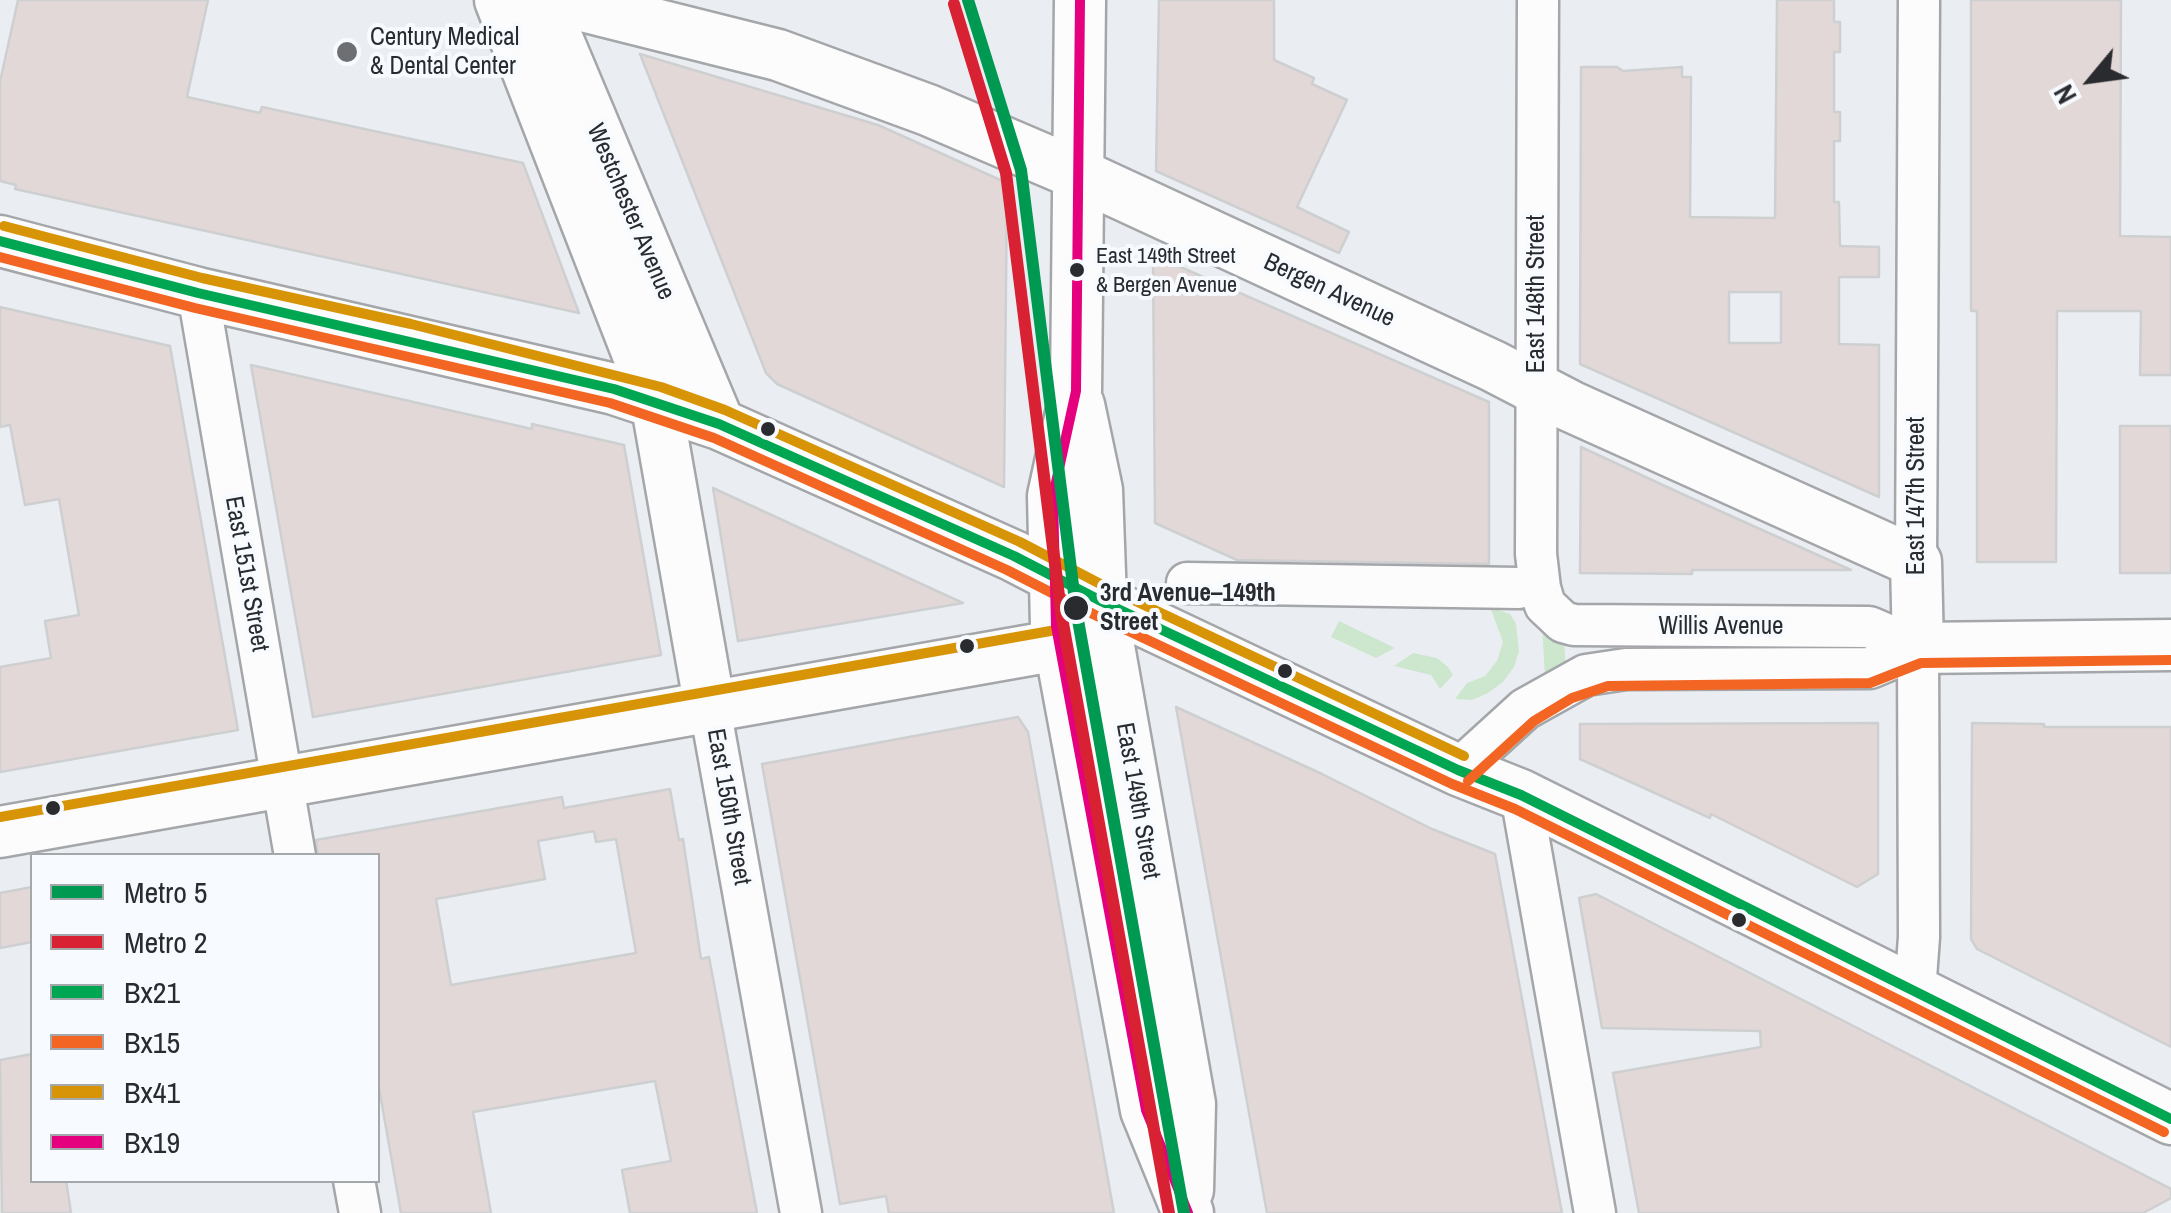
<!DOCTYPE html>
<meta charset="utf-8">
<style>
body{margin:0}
#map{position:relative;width:2171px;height:1213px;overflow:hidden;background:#eaeef2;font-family:"Archivo Narrow",sans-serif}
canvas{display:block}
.legend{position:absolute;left:30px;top:853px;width:350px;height:330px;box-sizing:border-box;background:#f7fbff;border:2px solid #a5a8ab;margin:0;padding:12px 18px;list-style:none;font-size:30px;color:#292b2e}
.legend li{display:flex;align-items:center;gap:20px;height:50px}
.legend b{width:50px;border:2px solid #a5a8ab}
.north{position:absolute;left:2041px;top:30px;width:100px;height:100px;-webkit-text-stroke:8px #f7fbff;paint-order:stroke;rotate:241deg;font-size:28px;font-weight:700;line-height:40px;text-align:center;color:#292b2e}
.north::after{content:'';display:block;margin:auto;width:35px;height:45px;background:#292b2e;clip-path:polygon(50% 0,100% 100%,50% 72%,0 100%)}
</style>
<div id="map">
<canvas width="2171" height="1213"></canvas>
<ul class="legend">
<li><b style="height:12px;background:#009952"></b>Metro 5</li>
<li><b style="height:12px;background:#d82233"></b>Metro 2</li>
<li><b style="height:12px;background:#00a651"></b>Bx21</li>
<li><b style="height:12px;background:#f26522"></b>Bx15</li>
<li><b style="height:12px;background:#d89407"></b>Bx41</li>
<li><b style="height:12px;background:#e5007d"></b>Bx19</li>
</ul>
<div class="north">N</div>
</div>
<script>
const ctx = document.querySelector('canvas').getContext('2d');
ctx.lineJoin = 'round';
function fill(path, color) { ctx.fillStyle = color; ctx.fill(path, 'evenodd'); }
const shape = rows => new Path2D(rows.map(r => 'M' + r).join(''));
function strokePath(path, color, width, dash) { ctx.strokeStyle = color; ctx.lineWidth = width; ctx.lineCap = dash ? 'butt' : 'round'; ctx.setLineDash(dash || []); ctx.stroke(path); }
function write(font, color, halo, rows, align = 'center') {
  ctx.font = font + ' "Archivo Narrow",sans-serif'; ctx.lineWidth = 8; ctx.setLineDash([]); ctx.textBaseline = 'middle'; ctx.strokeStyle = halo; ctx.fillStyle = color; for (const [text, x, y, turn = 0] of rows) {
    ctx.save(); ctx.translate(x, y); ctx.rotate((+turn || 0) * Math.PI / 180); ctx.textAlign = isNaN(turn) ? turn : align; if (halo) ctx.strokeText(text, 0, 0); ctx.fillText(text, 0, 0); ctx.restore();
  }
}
const green = shape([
 [1490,607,1510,614,1516,624,1519,651,1514,667,1503,682,1488,693,1472,700,1455,699,1467,683,1485,676,1497,661,1503,642],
 [1339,621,1395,648,1376,658,1331,637],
 [1542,623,1564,639,1566,670,1545,679],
 [1413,653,1437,658,1448,667,1453,675,1440,689,1431,675,1394,666]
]);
const building = shape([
 [18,0,208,0,187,97,260,113,262,107,523,163,579,313,15,189,16,185,0,181,0,82,18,0],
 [1159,0,1274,0,1274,60,1314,78,1312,84,1347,100,1297,207,1349,232,1339,253,1156,171,1159,0],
 [1777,0,1834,0,1834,22,1840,22,1840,52,1834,52,1834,112,1840,112,1840,141,1834,141,1834,202,1839,202,1840,246,1879,247,1879,277,1839,277,1839,344,1879,345,1879,497,1580,364,1581,67,1617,67,1623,71,1682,67,1682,77,1691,77,1690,217,1775,218,1777,0],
 [1729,292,1781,292,1781,343,1729,343,1729,292],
 [1971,0,2121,0,2120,236,2171,237,2171,375,2140,375,2141,311,2057,311,2056,562,1977,562,1977,311,1971,311,1971,0],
 [640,54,878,125,1007,183,1004,487,777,384,766,373,640,54],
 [1153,255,1489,402,1489,564,1237,560,1155,523,1153,255],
 [0,307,170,346,238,730,0,772,0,667,51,658,45,621,79,615,59,499,25,505,10,425,0,427,0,307],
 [251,365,532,429,532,424,624,445,661,655,313,717,251,365],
 [2120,426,2171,426,2171,573,2120,573,2120,426],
 [1581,447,1680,493,1851,570,1692,570,1692,574,1580,573,1581,447],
 [713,488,841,547,963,603,738,641,713,488],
 [1176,707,1322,774,1432,829,1495,854,1562,1213,1267,1213,1176,707],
 [1018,717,1028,732,1114,1213,889,1213,886,1196,840,1204,762,764,1018,717],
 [1878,723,1878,874,1857,887,1711,814,1710,818,1580,759,1580,724,1878,723],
 [1972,723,2044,724,2044,727,2171,727,2171,1047,1977,949,1971,939,1972,723],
 [670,789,679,840,683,839,701,959,709,957,757,1213,630,1213,622,1170,671,1161,655,1081,473,1112,491,1213,401,1213,378,1082,378,856,318,856,316,840,562,797,564,808,670,789],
 [594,831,596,842,616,839,636,953,451,985,436,899,545,879,538,841,594,831],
 [32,887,32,942,0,948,0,893,32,887],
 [1596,894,2171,1189,2171,1198,2143,1213,1639,1213,1613,1073,1761,1047,1760,1031,1602,1028,1579,898,1596,894],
 [32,1054,32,1180,66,1180,71,1213,2,1213,0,1060,32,1054]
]);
const minor = shape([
 [1538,0,1536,554,1540,588,1545,605,1563,622,1574,625,1869,627,1918,648],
 [198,293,295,856],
 [1916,562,1919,0],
 [1187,583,1519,588],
 [710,708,801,1213],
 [1458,770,1525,709,1586,675,1626,669,1870,668,1918,648],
 [1521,795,1595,1213],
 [1915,991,1919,937,1918,648],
 [354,1180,360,1213]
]);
const major = shape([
 [500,0,656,401,710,708],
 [541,0,719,424],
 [559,0,778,55,928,110,1080,175,1493,366,1570,406,1916,562,1918,648,2171,645],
 [1080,0,1076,391,1053,496,1056,626,1146,1110,1188,1213],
 [0,241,198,293,614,389,719,424,1014,556,1101,601,1458,770,1521,795,2171,1119],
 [1079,405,1097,490,1101,601,1190,1104,1188,1190],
 [0,832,1059,645]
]);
const bus1 = shape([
 [0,241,198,293,614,389,719,424,1014,556,1101,601,1458,770,1521,795,2171,1119]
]);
const bus2 = shape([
 [0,257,195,308,610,403,714,438,1007,570,1095,615,1452,784,1515,809,2164,1132],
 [1468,781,1534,721,1572,698,1608,686,1870,683,1921,663,2171,660]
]);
const bus3 = shape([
 [4,226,202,278,411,324,661,387,725,410,1020,542,1108,588,1464,756],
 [0,817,1056,630]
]);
const bus4 = shape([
 [1080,0,1076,391,1053,496,1056,626,1146,1110,1188,1213]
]);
const metro1 = shape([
 [968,0,1021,170,1076,609,1184,1213]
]);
const metro2 = shape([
 [954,4,1006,173,1061,612,1169,1213]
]);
const markers = [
 [347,52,12,"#6d6f73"],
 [1077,270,9,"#292b2e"],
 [768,429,9,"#292b2e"],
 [1076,608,14,"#292b2e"],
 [967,646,9,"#292b2e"],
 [1285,671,9,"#292b2e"],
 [53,808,9,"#292b2e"],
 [1739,920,9,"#292b2e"]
];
const busNames = [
 ["East 149th Street",1096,257],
 ["& Bergen Avenue",1096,286]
];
const poiNames = [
 ["Century Medical",370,38],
 ["& Dental Center",370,67]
];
const streetNames = [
 ["Westchester Avenue",630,212,67],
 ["Bergen Avenue",1329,291,25],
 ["East 148th Street",1537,294,-90],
 ["East 147th Street",1917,496,-90],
 ["East 151st Street",246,574,80],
 ["Willis Avenue",1721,627],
 ["East 149th Street",1137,801,80],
 ["East 150th Street",728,807,80]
];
const stopNames = [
 ["3rd Avenue–149th",1100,594],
 ["Street",1100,623]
];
fill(green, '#cce7ce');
fill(building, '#e3d8d8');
strokePath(building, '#cecfd0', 2.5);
strokePath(minor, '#a4a6a9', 45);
strokePath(major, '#a4a6a9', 55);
strokePath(minor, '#fcfcfd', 40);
strokePath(major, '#fcfcfd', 50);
strokePath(bus1, '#00a651', 10);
strokePath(bus2, '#f26522', 10);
strokePath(bus3, '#d89407', 10);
strokePath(bus4, '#e5007d', 10);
strokePath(metro1, '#009952', 12);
strokePath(metro2, '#d82233', 12);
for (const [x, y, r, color] of markers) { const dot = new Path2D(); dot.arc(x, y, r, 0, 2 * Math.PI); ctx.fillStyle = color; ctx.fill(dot); strokePath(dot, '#f7fbff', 4); }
write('22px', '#292b2e', '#f7fbff', busNames, 'left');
write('25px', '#292b2e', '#f7fbff', poiNames, 'left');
write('25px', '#292b2e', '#f7fbff', streetNames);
write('bold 25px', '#292b2e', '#f7fbff', stopNames, 'left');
</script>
